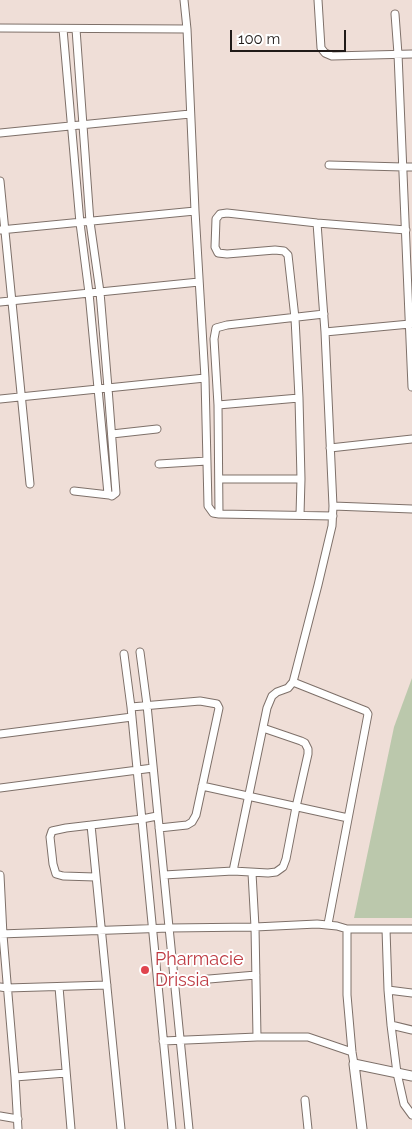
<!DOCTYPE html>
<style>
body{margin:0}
#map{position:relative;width:412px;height:1129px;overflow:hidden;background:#efded7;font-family:Raleway,sans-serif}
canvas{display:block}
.scale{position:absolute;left:230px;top:30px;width:116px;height:22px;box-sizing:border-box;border:2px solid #201a18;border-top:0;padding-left:6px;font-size:15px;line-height:18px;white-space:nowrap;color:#201a18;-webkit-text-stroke:4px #fff;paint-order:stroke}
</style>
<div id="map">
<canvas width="412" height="1129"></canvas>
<div class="scale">100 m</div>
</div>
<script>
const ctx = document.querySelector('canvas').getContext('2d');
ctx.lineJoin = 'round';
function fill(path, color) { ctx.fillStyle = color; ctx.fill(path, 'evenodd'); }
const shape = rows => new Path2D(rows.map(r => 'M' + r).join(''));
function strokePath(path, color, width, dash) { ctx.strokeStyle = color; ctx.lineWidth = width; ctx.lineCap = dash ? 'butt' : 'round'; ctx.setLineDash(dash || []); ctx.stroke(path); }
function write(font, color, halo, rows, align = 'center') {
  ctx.font = font + ' Raleway,sans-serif'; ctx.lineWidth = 4; ctx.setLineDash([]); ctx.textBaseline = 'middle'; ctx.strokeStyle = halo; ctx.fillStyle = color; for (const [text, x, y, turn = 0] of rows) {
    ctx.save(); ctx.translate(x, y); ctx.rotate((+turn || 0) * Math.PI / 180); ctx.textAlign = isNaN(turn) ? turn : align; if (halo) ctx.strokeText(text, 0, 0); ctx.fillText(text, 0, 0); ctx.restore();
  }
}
const green = shape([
 [412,678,412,918,354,918,394,727]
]);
const minor = shape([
 [184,0,187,29,195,211,205,378,208,506,213,513,219,514,333,516],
 [318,0,321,48,325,53,332,56,412,54],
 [395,14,398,54,412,387],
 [0,28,187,29],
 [63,29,80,223,89,293,108,494,112,496,116,493,108,388,100,292,90,222,76,29],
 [0,133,190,114],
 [329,165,403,167,412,167],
 [0,181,30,484],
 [0,230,195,211],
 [0,302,199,282],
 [325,332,410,324],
 [0,399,205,378],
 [218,405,299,398],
 [112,434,157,429],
 [330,448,412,439],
 [159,464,207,461],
 [219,479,301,479],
 [74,491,109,495],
 [333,506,412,509],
 [219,514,218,405,214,339,216,328,227,325,324,314],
 [300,515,301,479,299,398,295,318,288,255,284,251,275,250,227,254,218,253,215,247,216,219,220,214,227,213,317,223,406,230],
 [140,652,147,705,189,1129],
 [124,654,131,707,172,1129],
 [293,682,366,711,368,714,328,924],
 [131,707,200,701,217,704,219,708,196,815,192,822,187,825,159,828],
 [0,734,132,717],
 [202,786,348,818],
 [0,788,153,768],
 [91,825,121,1129],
 [233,871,267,708,272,696,277,692,288,688,293,682,318,585,332,526,333,506,325,332,317,223],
 [252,873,255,927,257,1037],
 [0,875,3,935,15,1077,18,1129],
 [164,875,233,871,268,873,276,872,283,867,286,859,296,807,308,754,308,749,305,743,301,741,263,728],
 [95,877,63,876,56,874,53,864,50,837,52,831,66,828,142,819,157,816],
 [347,929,347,995,352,1052,354,1064],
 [386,929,388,990,391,1025,397,1073,404,1104,412,1115],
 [0,934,169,928,255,927,317,924,337,926,347,929,412,929],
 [174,982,256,975],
 [0,987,7,988,107,985],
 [59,987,71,1129],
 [388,990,412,993],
 [391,1025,412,1030],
 [163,1041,257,1037,308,1037,352,1052],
 [15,1077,66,1073],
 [305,1100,308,1129],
 [0,1116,18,1119]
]);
const tertiary = shape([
 [362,1129,354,1064,412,1076]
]);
const markers = [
 [145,970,5,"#e0444e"]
];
const healthNames = [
 ["Pharmacie",155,960],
 ["Drissia",155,981]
];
fill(green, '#bbc8ac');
strokePath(minor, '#7e7069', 9);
strokePath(tertiary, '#7e7069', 11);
strokePath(minor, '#fff', 7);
strokePath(tertiary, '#fff', 9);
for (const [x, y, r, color] of markers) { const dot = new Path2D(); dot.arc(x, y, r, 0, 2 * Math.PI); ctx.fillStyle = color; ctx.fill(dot); strokePath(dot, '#fff', 2); }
write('18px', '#be3a42', '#fff', healthNames, 'left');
</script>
